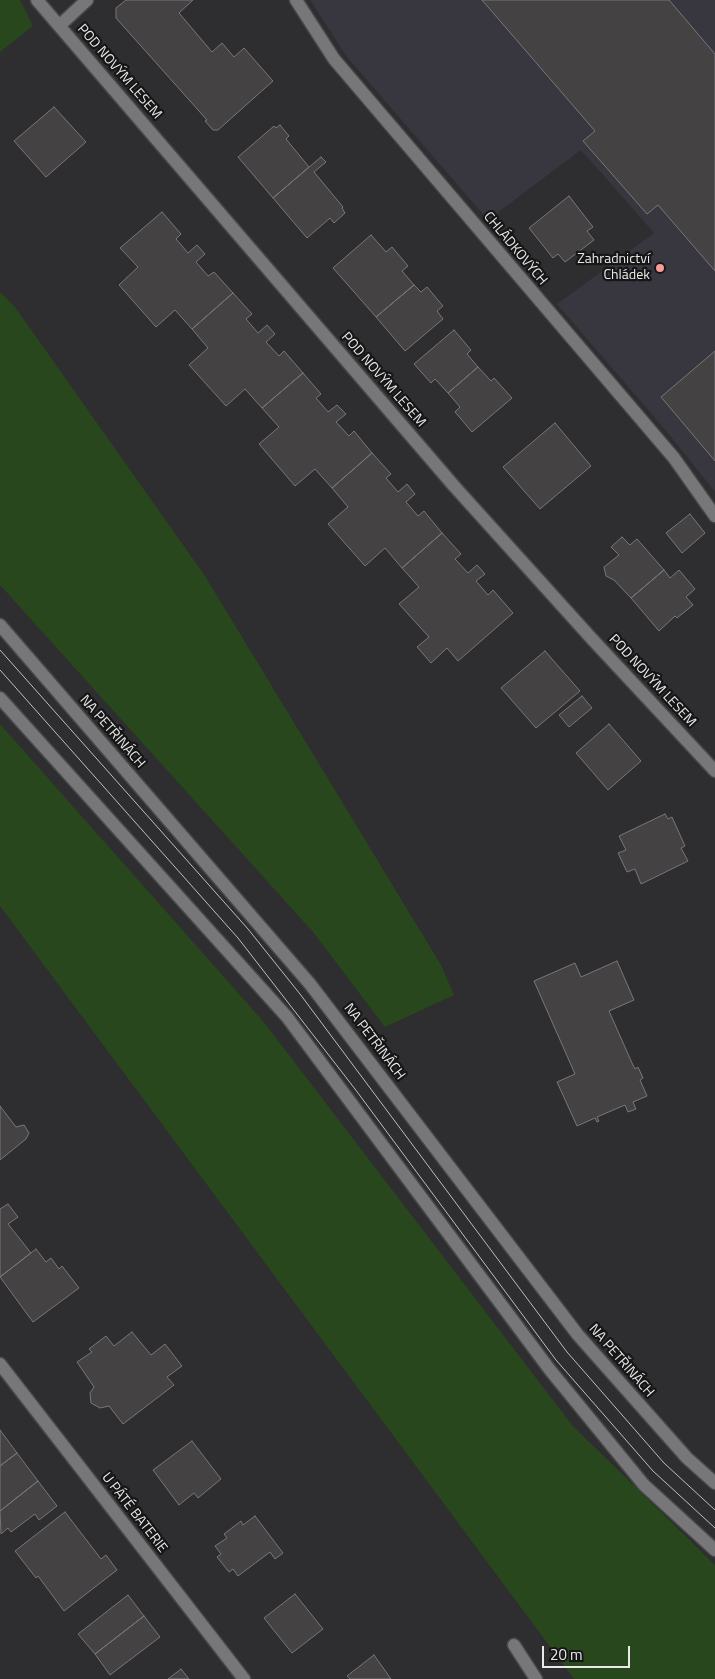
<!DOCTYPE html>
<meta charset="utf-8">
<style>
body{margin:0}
#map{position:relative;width:715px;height:1679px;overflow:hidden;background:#2e2d30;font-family:"Titillium Web",sans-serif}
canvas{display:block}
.scale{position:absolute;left:542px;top:1646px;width:88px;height:22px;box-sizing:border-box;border:2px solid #e9e9ea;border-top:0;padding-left:6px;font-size:15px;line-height:18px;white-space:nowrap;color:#e9e9ea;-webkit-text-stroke:4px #161617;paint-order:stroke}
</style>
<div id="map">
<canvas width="715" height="1679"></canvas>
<div class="scale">20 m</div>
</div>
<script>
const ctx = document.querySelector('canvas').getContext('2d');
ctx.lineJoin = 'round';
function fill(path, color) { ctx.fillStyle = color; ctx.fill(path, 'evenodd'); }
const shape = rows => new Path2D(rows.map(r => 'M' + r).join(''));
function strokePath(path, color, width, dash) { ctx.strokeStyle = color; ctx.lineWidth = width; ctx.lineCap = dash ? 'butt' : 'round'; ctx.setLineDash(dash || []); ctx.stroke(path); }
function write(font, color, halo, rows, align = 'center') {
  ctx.font = font + ' "Titillium Web",sans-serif'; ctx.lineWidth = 4.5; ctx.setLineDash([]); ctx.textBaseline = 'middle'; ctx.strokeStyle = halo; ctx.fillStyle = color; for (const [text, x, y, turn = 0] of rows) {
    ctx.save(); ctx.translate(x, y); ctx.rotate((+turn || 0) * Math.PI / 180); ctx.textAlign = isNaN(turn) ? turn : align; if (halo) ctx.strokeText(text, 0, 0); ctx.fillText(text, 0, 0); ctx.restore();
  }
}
const built = shape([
 [310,0,715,0,715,492,667,432,557,304,654,233,581,150,488,220,347,57]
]);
const green = shape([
 [0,0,20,0,33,26,0,52],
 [0,292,15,307,205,576,441,965,454,995,385,1027,313,932,0,585],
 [0,724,263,1021,572,1425,715,1565,715,1679,574,1679,0,906]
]);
const building = shape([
 [126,0,193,0,179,13,212,52,222,43,234,57,244,48,273,81,218,130,213,130,205,121,207,120,116,18,116,8,126,0],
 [482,0,669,0,715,54,715,271,658,205,647,214,583,141,595,131,482,0],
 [54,107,86,142,46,177,14,141,54,107],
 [280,125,289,136,286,139,309,167,273,198,238,157,274,126,276,128,280,125],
 [321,157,326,162,314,172,343,207,342,208,345,213,334,223,330,218,307,238,273,198,321,157],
 [569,196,593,227,587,231,594,240,565,262,558,254,553,258,529,228,569,196],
 [162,212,181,234,176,239,188,253,197,245,205,254,196,262,208,276,214,272,233,293,192,329,175,310,156,327,119,285,138,267,120,248,162,212],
 [371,235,386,252,392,247,408,266,402,271,414,285,376,317,333,268,371,235],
 [414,285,421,292,427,287,443,306,437,311,443,319,405,351,376,317,414,285],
 [233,293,252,314,246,319,258,333,267,325,275,334,266,342,279,356,284,351,303,373,262,408,245,389,226,406,189,365,208,348,192,329,233,293],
 [454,330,471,350,467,354,478,367,448,393,435,379,431,383,414,364,454,330],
 [715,351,715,461,661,397,715,351],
 [478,367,491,381,494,378,512,398,472,432,455,412,460,407,448,393,478,367],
 [303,373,321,394,316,398,328,412,337,405,346,414,336,422,349,436,354,431,372,453,332,488,315,469,295,486,259,444,279,427,262,408,303,373],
 [555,423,591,466,540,509,503,467,555,423],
 [372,453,391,474,386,478,398,492,407,484,415,494,406,502,418,516,424,511,442,533,402,568,385,548,365,566,328,524,348,507,332,488,372,453],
 [690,514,705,533,682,553,666,533,690,514],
 [442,533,461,554,455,559,468,573,477,565,485,574,476,581,488,595,493,590,513,613,458,661,447,648,431,663,417,647,429,637,399,604,419,587,402,568,442,533],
 [622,537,630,545,637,539,664,570,631,598,614,580,606,576,604,567,619,555,611,547,622,537],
 [664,570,670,578,679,570,695,589,686,597,693,605,677,618,675,616,659,631,631,598,664,570],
 [545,651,580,691,536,728,501,688,545,651],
 [582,696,592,708,569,727,559,715,582,696],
 [609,724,641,761,608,790,576,753,609,724],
 [665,814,668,819,672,817,685,846,681,848,688,861,641,884,635,869,627,872,618,853,626,850,619,836,665,814],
 [617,961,634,1000,609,1011,632,1063,635,1069,638,1067,643,1078,640,1080,647,1096,633,1102,636,1109,628,1112,625,1105,597,1117,599,1121,597,1122,595,1118,577,1126,557,1082,575,1074,534,981,575,963,581,977,617,961],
 [0,1106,16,1127,24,1125,29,1133,26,1139,0,1160,0,1106],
 [8,1204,18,1217,8,1224,31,1253,0,1277,0,1209,8,1204],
 [36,1249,46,1262,51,1258,59,1269,62,1266,79,1288,33,1322,0,1277,36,1249],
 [132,1332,151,1355,165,1344,182,1366,167,1377,174,1385,123,1424,109,1406,100,1408,91,1403,90,1393,94,1387,77,1362,92,1352,89,1349,106,1336,114,1346,132,1332],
 [0,1430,17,1453,0,1466,0,1430],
 [192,1441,221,1479,198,1498,194,1493,179,1505,153,1470,192,1441],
 [17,1453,38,1481,0,1511,0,1466,17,1453],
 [38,1481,57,1506,39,1520,35,1514,11,1532,8,1528,1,1534,0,1511,38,1481],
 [65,1512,101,1559,106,1555,117,1570,64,1611,38,1576,36,1578,15,1551,65,1512],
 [255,1516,283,1553,275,1559,270,1552,238,1576,233,1569,229,1572,217,1557,221,1554,215,1546,227,1538,224,1534,241,1521,243,1525,255,1516],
 [295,1594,323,1629,292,1653,264,1618,295,1594],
 [128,1595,144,1616,95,1654,78,1634,128,1595],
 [144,1616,160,1637,110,1675,95,1654,144,1616],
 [374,1655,391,1679,350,1679,347,1676,374,1655],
 [181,1669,189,1679,168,1679,181,1669]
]);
const minor = shape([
 [37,0,454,486,592,639,715,771],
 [296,0,334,59,674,458,715,516],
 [59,26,87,0],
 [0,625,310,984,578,1335,687,1458,715,1483],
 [0,698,287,1017,550,1370,644,1485,715,1550],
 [0,1364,244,1679],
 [514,1645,536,1679]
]);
const tram = shape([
 [0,650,248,929,300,994,567,1352,664,1463,715,1510],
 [0,670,238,938,355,1089,556,1360,653,1471,715,1528]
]);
const markers = [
 [660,268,5,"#f59c94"]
];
const streetNames = [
 ["POD NOVÝM LESEM",119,72,49],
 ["CHLÁDKOVÝCH",515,249,50],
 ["POD NOVÝM LESEM",383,380,49],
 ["POD NOVÝM LESEM",652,681,47],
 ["NA PETŘINÁCH",112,732,49],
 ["NA PETŘINÁCH",374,1042,53],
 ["NA PETŘINÁCH",621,1361,49],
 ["U PÁTÉ BATERIE",134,1513,52]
];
const poiNames = [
 ["Zahradnictví",650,260],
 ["Chládek",650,276]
];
fill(built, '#38363e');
fill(green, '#29471d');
fill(building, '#454244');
strokePath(building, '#797779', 1);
strokePath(minor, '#49494a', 15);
strokePath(minor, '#777679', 12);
strokePath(tram, '#bdbdbe', 1);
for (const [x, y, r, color] of markers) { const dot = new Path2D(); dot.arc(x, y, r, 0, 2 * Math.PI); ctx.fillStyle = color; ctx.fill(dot); strokePath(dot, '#161617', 2); }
write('14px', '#e9e9ea', '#161617', streetNames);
write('14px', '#e9e9ea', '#161617', poiNames, 'right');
</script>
